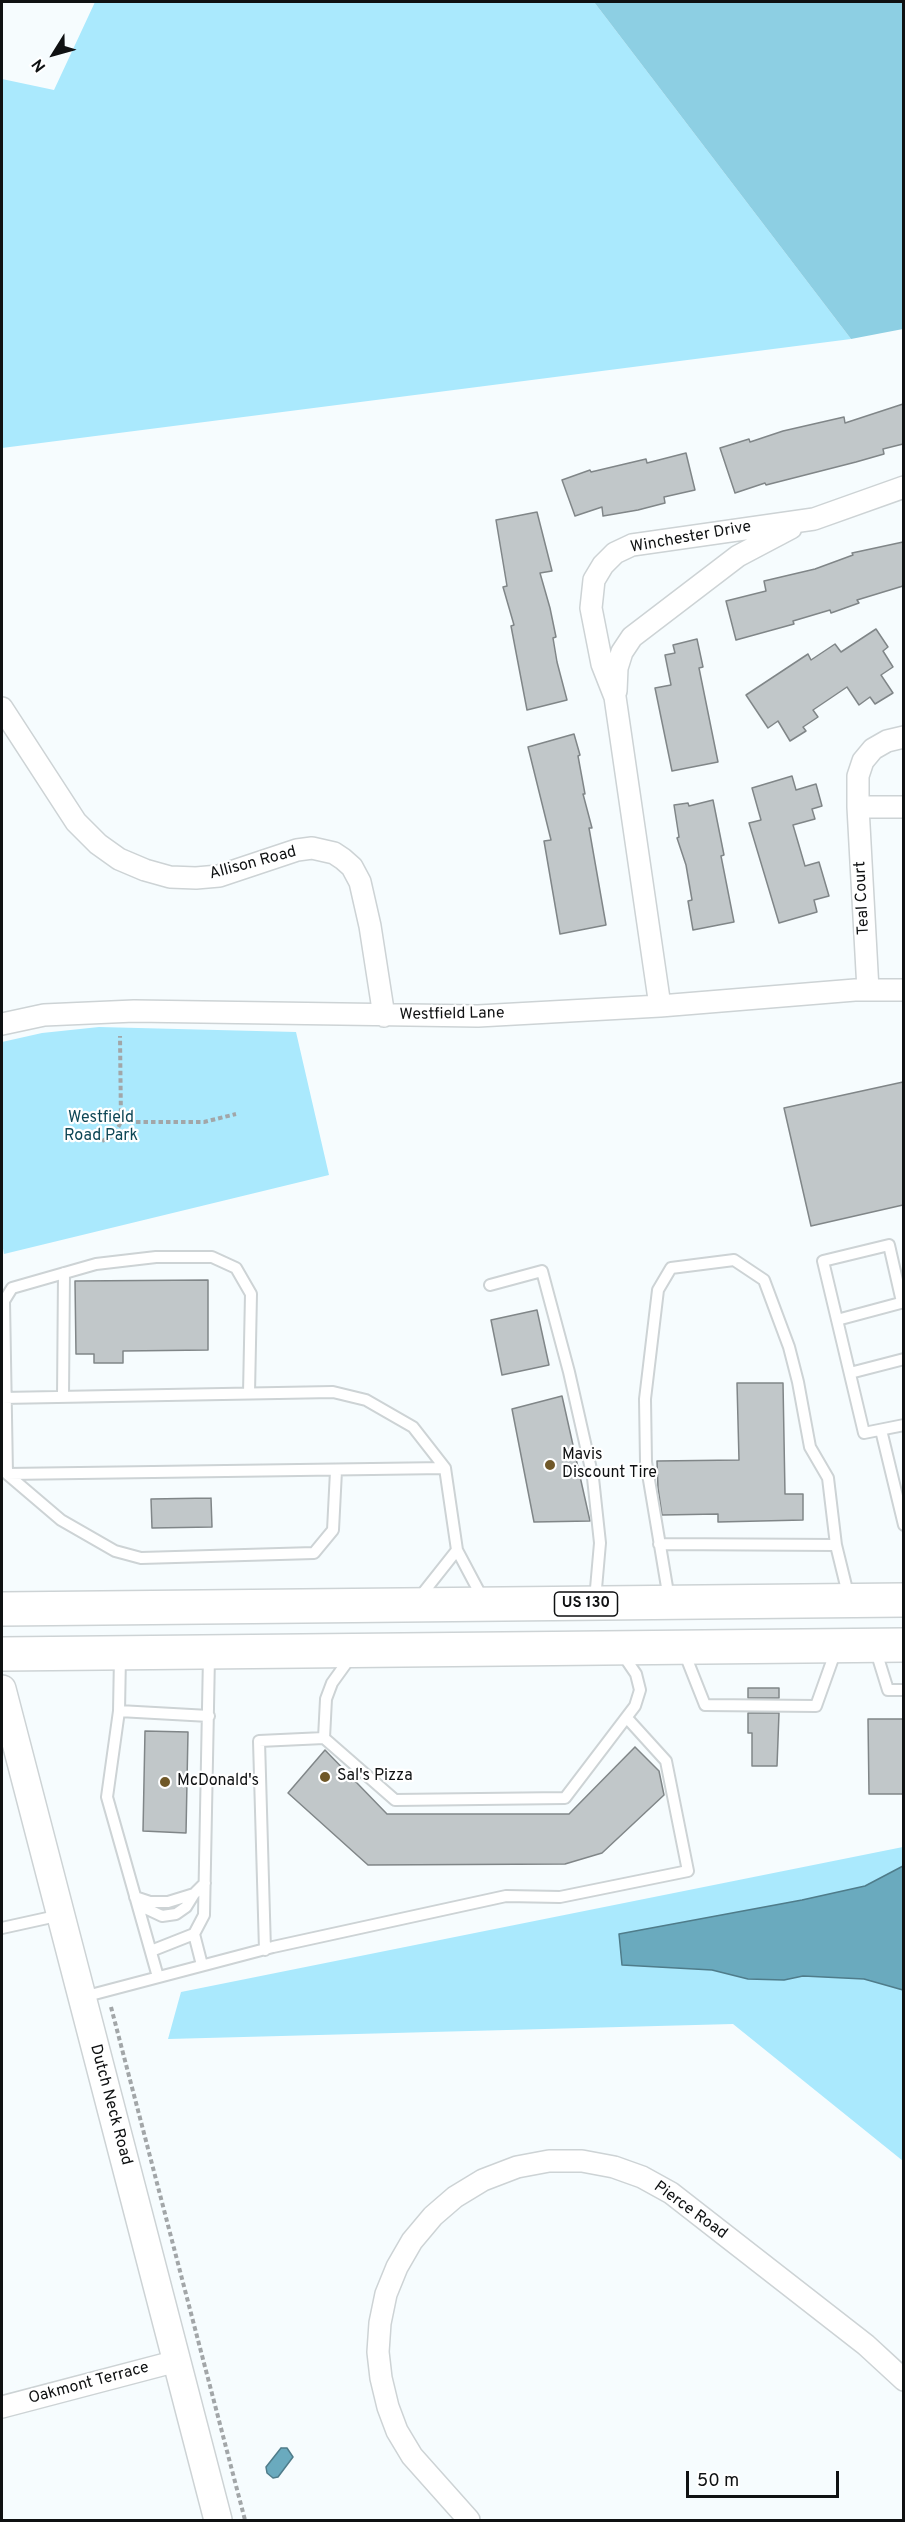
<!DOCTYPE html>
<style>
body{margin:0}
#map{position:relative;width:905px;height:2522px;overflow:hidden;background:#f6fcfe;font-family:Overpass,sans-serif}
canvas{display:block}
.frame{position:absolute;inset:0;border:3px solid #0f1112;pointer-events:none}
.north{position:absolute;left:24px;top:24px;width:60px;height:60px;-webkit-text-stroke:4px #fff;paint-order:stroke;rotate:233deg;font-size:16px;font-weight:700;line-height:24px;text-align:center;color:#0f1112}
.north::after{content:'';display:block;margin:auto;width:21px;height:27px;background:#0f1112;clip-path:polygon(50% 0,100% 100%,50% 72%,0 100%)}
.scale{position:absolute;left:686px;top:2471px;width:153px;height:27px;box-sizing:border-box;border:3px solid #0f1112;border-top:0;padding-left:8px;font-size:18px;line-height:21px;white-space:nowrap;color:#0f1112;-webkit-text-stroke:4px #fff;paint-order:stroke}
</style>
<div id="map">
<canvas width="905" height="2522"></canvas>
<div class="frame"></div>
<div class="north">N</div>
<div class="scale">50 m</div>
</div>
<script>
const ctx = document.querySelector('canvas').getContext('2d');
ctx.lineJoin = 'round';
function fill(path, color) { ctx.fillStyle = color; ctx.fill(path, 'evenodd'); }
const shape = rows => new Path2D(rows.map(r => 'M' + r).join(''));
function strokePath(path, color, width, dash) { ctx.strokeStyle = color; ctx.lineWidth = width; ctx.lineCap = dash ? 'butt' : 'round'; ctx.setLineDash(dash || []); ctx.stroke(path); }
function write(font, color, halo, rows, align = 'center') {
  ctx.font = font + ' Overpass,sans-serif'; ctx.lineWidth = 4.5; ctx.setLineDash([]); ctx.textBaseline = 'middle'; ctx.strokeStyle = halo; ctx.fillStyle = color; for (const [text, x, y, turn = 0] of rows) {
    ctx.save(); ctx.translate(x, y); ctx.rotate((+turn || 0) * Math.PI / 180); ctx.textAlign = isNaN(turn) ? turn : align; if (halo) ctx.strokeText(text, 0, 0); ctx.fillText(text, 0, 0); ctx.restore();
  }
}
const green = shape([
 [95,2,594,2,851,339,2,448,2,79,54,90],
 [99,1027,296,1032,329,1175,4,1254,2,1243,2,1042,42,1033],
 [903,1847,903,2161,733,2024,168,2039,181,1992]
]);
const forest = shape([
 [594,2,903,2,903,329,851,339]
]);
const water = shape([
 [903,1866,903,1990,864,1979,803,1976,784,1980,748,1979,712,1970,622,1965,619,1934,802,1900,865,1886,903,1866],
 [281,2448,287,2448,293,2457,278,2477,273,2478,267,2473,266,2467,281,2448]
]);
const building = shape([
 [903,404,903,444,883,449,884,454,856,462,766,485,765,483,735,493,720,448,749,439,750,442,783,431,844,417,845,423,903,404],
 [686,453,695,490,664,497,665,503,638,510,603,516,602,507,575,516,562,480,590,470,591,472,646,459,647,463,686,453],
 [537,512,552,571,540,573,550,608,556,637,553,638,557,662,567,700,527,710,511,626,514,625,503,587,507,586,496,520,537,512],
 [903,542,903,586,857,600,859,603,831,613,830,610,793,621,794,624,736,640,726,601,766,591,764,581,815,569,853,555,852,553,903,542],
 [876,629,888,647,883,651,893,667,881,675,893,693,875,704,870,697,859,705,847,687,813,710,818,717,803,727,806,731,790,741,778,721,768,728,746,695,808,654,811,660,835,644,841,652,876,629],
 [697,639,703,667,699,668,718,762,672,771,655,688,671,685,665,655,675,653,673,645,697,639],
 [574,734,580,755,578,756,585,794,583,794,592,828,589,828,606,925,560,934,544,841,551,840,528,747,574,734],
 [792,776,796,790,816,784,822,806,812,809,815,819,793,825,805,866,819,862,829,896,814,900,817,912,779,923,749,823,761,820,752,788,792,776],
 [713,800,724,855,721,856,734,922,693,930,688,901,692,900,686,865,677,838,679,837,674,805,688,803,689,806,713,800],
 [903,1082,903,1205,811,1226,784,1108,903,1082],
 [208,1280,208,1350,123,1351,123,1363,94,1363,94,1354,76,1354,75,1281,208,1280],
 [537,1310,549,1365,502,1375,491,1320,537,1310],
 [737,1383,783,1383,785,1494,803,1494,803,1520,718,1522,718,1514,662,1515,658,1488,657,1461,739,1460,737,1383],
 [562,1396,590,1521,534,1522,512,1409,562,1396],
 [211,1498,212,1527,152,1528,151,1499,211,1498],
 [748,1688,779,1688,779,1698,748,1698,748,1688],
 [748,1713,779,1713,777,1766,752,1766,752,1733,748,1733,748,1713],
 [868,1719,903,1719,903,1794,869,1794,868,1719],
 [145,1731,188,1732,186,1833,143,1831,145,1731],
 [635,1747,659,1771,664,1795,602,1853,565,1864,368,1865,288,1793,325,1750,387,1814,569,1814,635,1747]
]);
const path = shape([
 [121,1122,204,1122,236,1114],
 [102,1141,114,1135,121,1122,120,1036],
 [111,2007,245,2520]
]);
const service = shape([
 [490,1285,542,1271,569,1372,593,1478,600,1543,595,1600],
 [902,1302,889,1245,823,1261,864,1433,904,1425],
 [837,1320,904,1302],
 [850,1373,904,1359],
 [249,1393,251,1294,236,1268,212,1257,156,1257,96,1264,12,1288,4,1301,7,1474,61,1520,115,1551,141,1558,314,1553,333,1530,336,1471],
 [63,1397,64,1273],
 [2,1398,333,1392,366,1400,413,1427,445,1468,457,1550],
 [881,1430,904,1525],
 [7,1474,445,1468],
 [659,1544,836,1545],
 [419,1598,457,1550,483,1599],
 [669,1599,646,1462,645,1399,658,1290,671,1268,734,1260,764,1280,789,1347,798,1382,810,1447,828,1478,836,1545,849,1598],
 [875,1648,888,1690,904,1690],
 [684,1652,705,1705,816,1706,836,1650],
 [119,1711,120,1656],
 [324,1738,326,1699,332,1683,350,1658],
 [135,1897,150,1902,168,1902,194,1894],
 [137,1899,145,1908,162,1916,176,1914,186,1907,194,1894,205,1883],
 [2,1928,61,1915],
 [194,1934,202,1965],
 [265,1950,259,1741,324,1738,395,1800,565,1798,635,1706,640,1690,636,1674,621,1652],
 [151,1951,194,1934,204,1915,209,1656],
 [158,1977,107,1797,119,1711,209,1716],
 [83,1997,273,1947,506,1896,560,1897,688,1871,666,1761,627,1718]
]);
const minor = shape([
 [616,691,617,668,622,652,632,637,738,556,791,528],
 [2,708,76,822,98,844,119,859,145,870,170,877,196,878,219,876,297,850,312,848,334,853,343,859,352,867,360,882,370,926,384,1016],
 [904,737,887,741,873,749,863,761,858,776,858,807,904,807],
 [858,807,868,990],
 [660,1006,615,697,602,664,591,608,594,580,603,565,615,553,632,545,814,519,904,487],
 [2,1024,44,1015,134,1011,478,1016,660,1006,855,990,904,990],
 [2,2407,177,2361],
 [469,2520,412,2456,397,2431,388,2407,381,2378,378,2352,380,2323,386,2294,397,2267,412,2241,433,2216,455,2197,483,2180,517,2167,549,2161,582,2161,614,2167,642,2177,671,2193,866,2345,904,2380]
]);
const tertiary = shape([
 [2,1689,218,2520]
]);
const trunk = shape([
 [2,1609,904,1600],
 [2,1654,904,1645]
]);
const markers = [
 [550,1465,6,"#705828"],
 [325,1777,6,"#705828"],
 [165,1782,6,"#705828"]
];
const shields = [
 [586,1604,63]
];
const shieldNames = [
 ["US 130",586,1604]
];
const streetNames = [
 ["Winchester Drive",691,538,-10],
 ["Allison Road",253,864,-15],
 ["Teal Court",863,898,-93],
 ["Westfield Lane",452,1015,-1],
 ["Dutch Neck Road",110,2105,75],
 ["Pierce Road",690,2211,36],
 ["Oakmont Terrace",89,2384,-15]
];
const parkNames = [
 ["Westfield",101,1119],
 ["Road Park",101,1137]
];
const poiNames = [
 ["Mavis",562,1456],
 ["Discount Tire",562,1474],
 ["Sal's Pizza",337,1777],
 ["McDonald's",177,1782]
];
fill(green, '#aae9fd');
fill(forest, '#8dcfe3');
fill(water, '#6aaabe');
strokePath(water, '#4f7c8a', 1.5);
fill(building, '#c1c7c9');
strokePath(building, '#808688', 1.5);
strokePath(service, '#cdd3d5', 14);
strokePath(minor, '#cdd3d5', 24);
strokePath(tertiary, '#cdd3d5', 30);
strokePath(trunk, '#cdd3d5', 36);
strokePath(path, '#a2a6a8', 4, [4.5, 3]);
strokePath(service, '#fff', 10);
strokePath(minor, '#fff', 21);
strokePath(tertiary, '#fff', 27);
strokePath(trunk, '#fff', 33);
for (const [x, y, r, color] of markers) { const dot = new Path2D(); dot.arc(x, y, r, 0, 2 * Math.PI); ctx.fillStyle = color; ctx.fill(dot); strokePath(dot, '#fff', 2); }
for (const [x, y, w] of shields) { const box = new Path2D(); box.roundRect(x - w / 2, y - 12, w, 24, 4.5); ctx.fillStyle = '#fff'; ctx.fill(box); strokePath(box, '#0f1112', 1.5); }
write('bold 15px', '#0f1112', null, shieldNames);
write('16px', '#0f1112', '#fff', streetNames);
write('16px', '#0e4756', '#fff', parkNames);
write('16px', '#0f1112', '#fff', poiNames, 'left');
</script>
